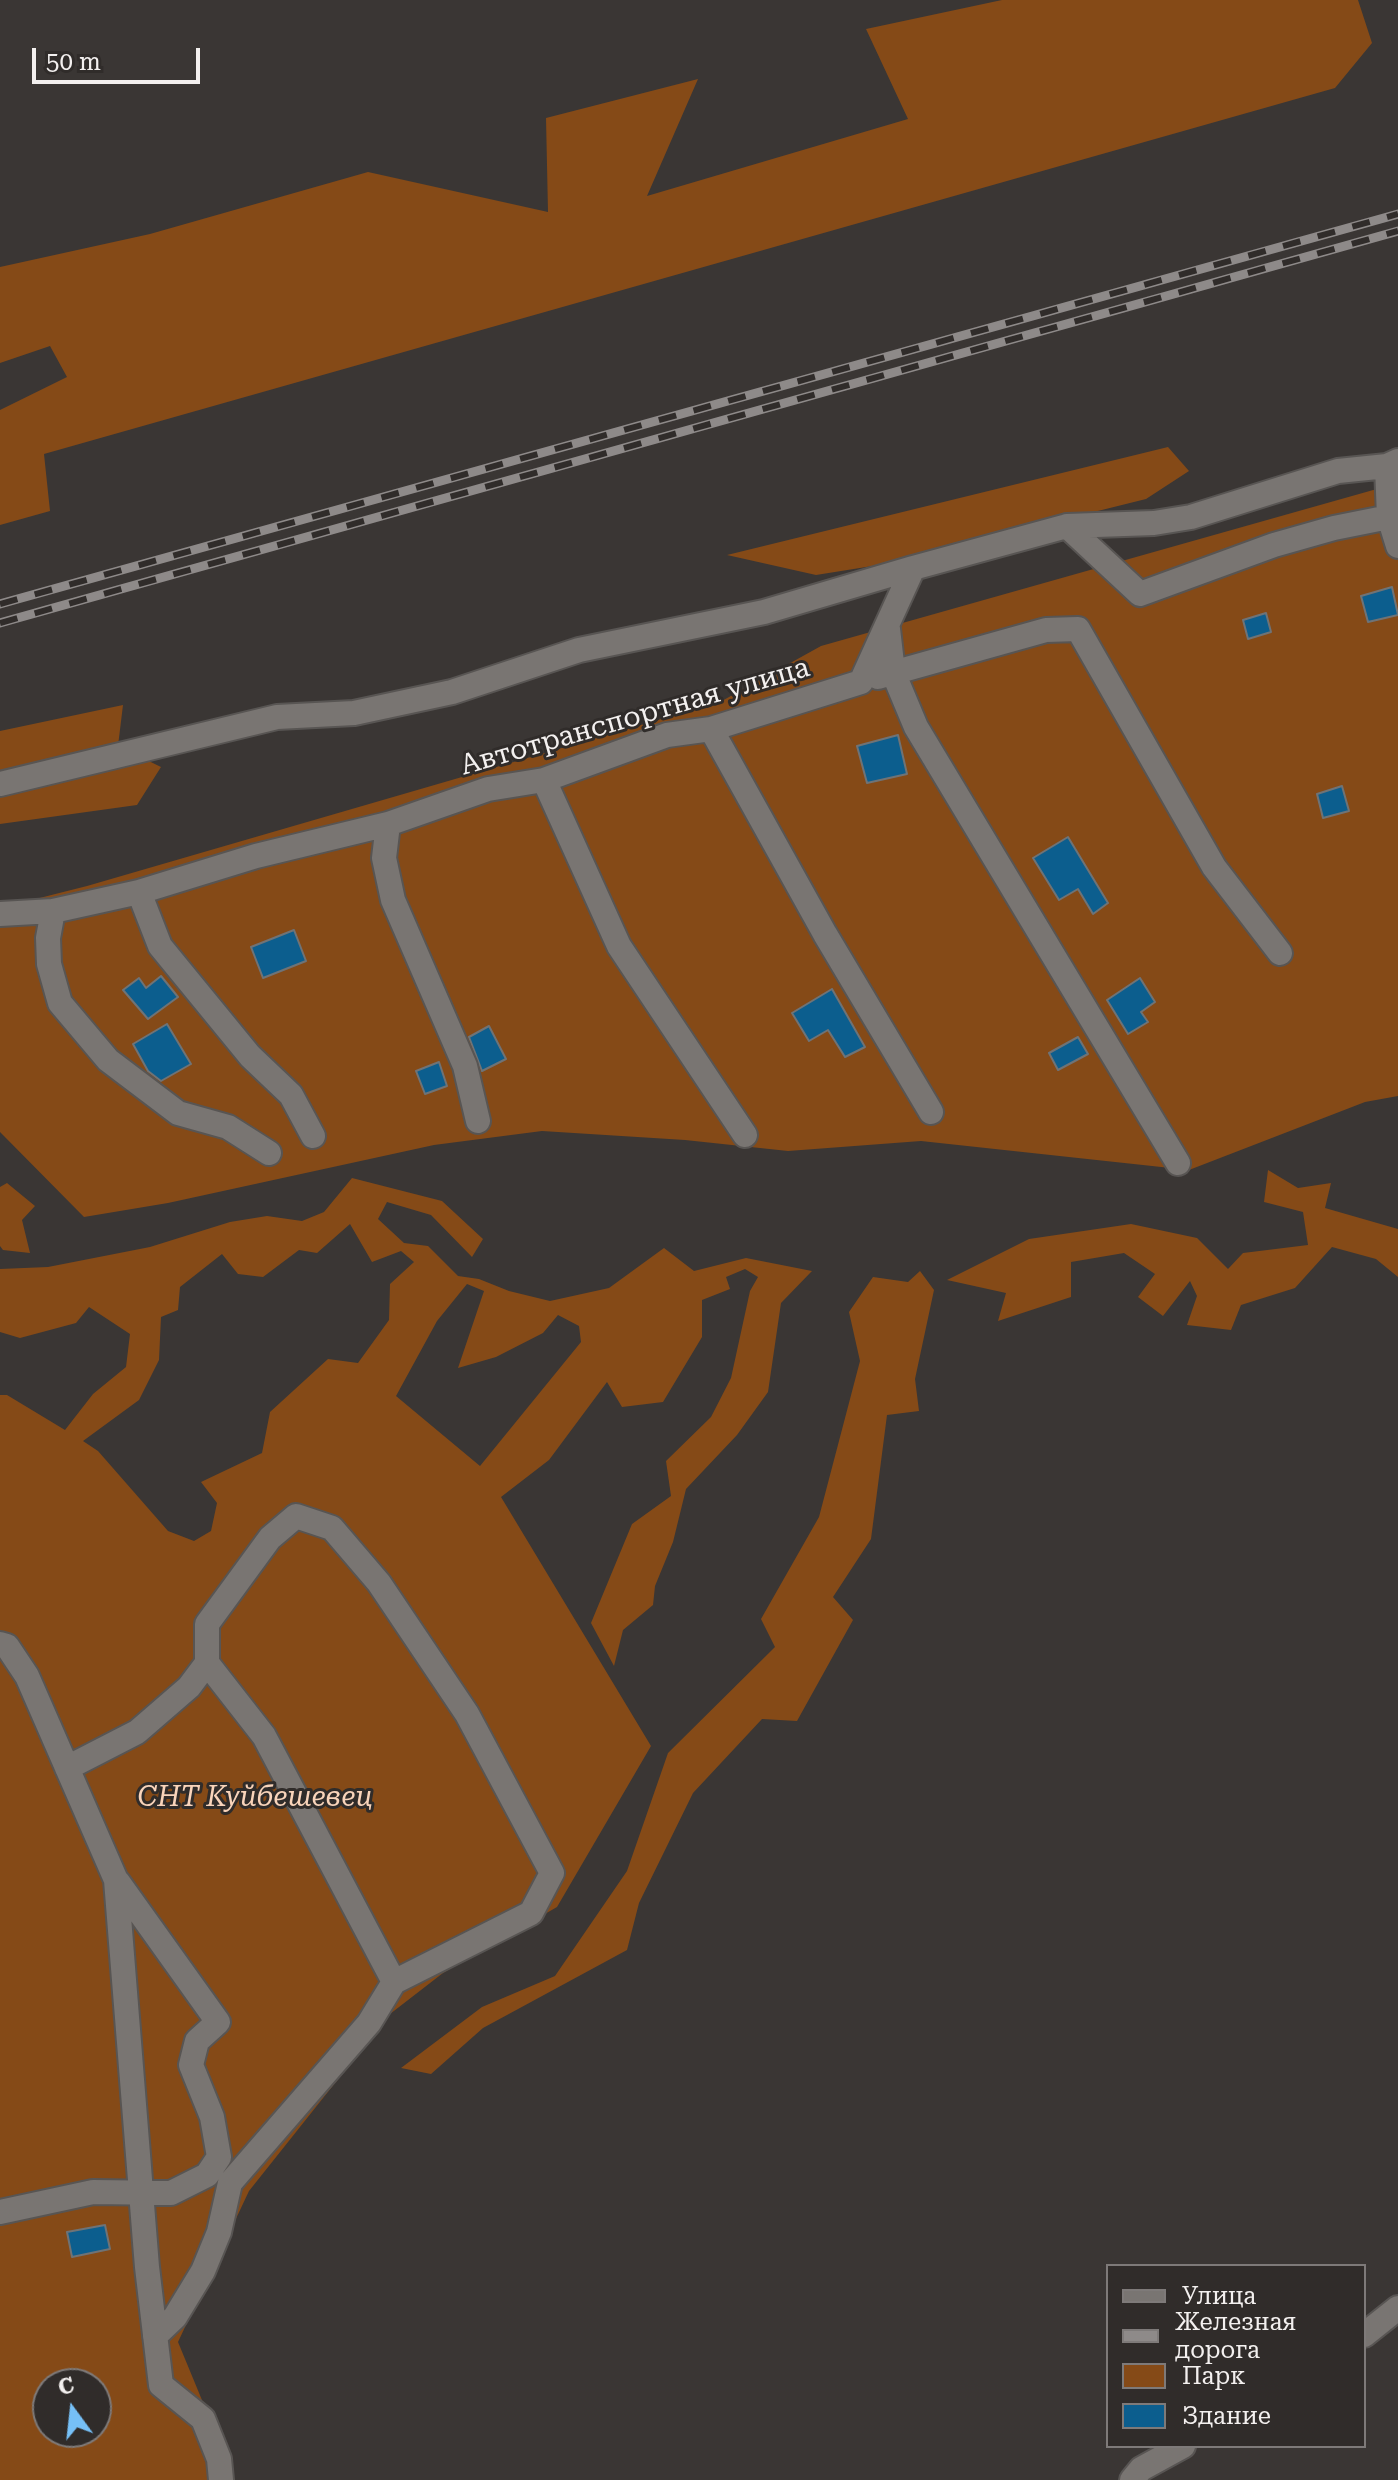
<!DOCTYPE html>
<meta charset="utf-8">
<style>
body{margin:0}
#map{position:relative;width:1398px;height:2480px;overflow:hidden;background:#3a3634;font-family:"Roboto Serif",serif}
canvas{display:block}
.legend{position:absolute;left:1106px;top:2264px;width:260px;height:184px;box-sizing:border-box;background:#302c2a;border:2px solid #7e7a79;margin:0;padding:10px 14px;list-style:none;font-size:24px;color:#f3f0ef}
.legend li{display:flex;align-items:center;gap:16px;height:40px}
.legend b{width:40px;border:2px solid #7e7a79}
.north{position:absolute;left:32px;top:2368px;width:80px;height:80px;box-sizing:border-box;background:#302c2a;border:2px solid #7e7a79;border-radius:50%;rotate:345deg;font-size:22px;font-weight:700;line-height:32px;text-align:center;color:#f3f0ef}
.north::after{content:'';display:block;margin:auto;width:28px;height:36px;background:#76c0f7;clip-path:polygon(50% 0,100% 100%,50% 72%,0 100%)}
.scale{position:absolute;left:32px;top:48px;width:168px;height:36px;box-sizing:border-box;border:4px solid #f3f0ef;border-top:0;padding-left:10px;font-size:24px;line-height:28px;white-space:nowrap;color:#f3f0ef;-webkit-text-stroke:6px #302c2a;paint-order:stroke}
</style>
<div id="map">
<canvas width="1398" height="2480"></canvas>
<ul class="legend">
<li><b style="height:10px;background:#797572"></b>Улица</li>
<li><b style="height:10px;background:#8e8a89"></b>Железная дорога</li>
<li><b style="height:22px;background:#854a17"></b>Парк</li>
<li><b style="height:22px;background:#0c5e8e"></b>Здание</li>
</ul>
<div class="north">С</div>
<div class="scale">50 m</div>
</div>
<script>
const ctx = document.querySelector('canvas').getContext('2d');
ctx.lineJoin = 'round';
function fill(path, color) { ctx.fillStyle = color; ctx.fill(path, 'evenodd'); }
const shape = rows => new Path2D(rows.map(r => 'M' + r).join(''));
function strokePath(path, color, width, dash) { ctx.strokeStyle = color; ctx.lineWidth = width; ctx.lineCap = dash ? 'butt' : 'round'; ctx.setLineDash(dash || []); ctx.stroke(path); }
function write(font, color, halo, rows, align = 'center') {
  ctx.font = font + ' "Roboto Serif",serif'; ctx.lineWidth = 6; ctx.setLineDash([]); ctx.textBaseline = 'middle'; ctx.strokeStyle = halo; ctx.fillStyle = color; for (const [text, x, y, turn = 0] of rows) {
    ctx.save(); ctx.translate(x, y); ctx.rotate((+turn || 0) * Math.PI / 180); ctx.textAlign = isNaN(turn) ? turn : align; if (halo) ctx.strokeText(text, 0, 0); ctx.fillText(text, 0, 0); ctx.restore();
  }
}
const green = shape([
 [1002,0,1358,0,1372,43,1335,88,44,454,50,511,0,525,0,410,67,377,50,346,0,363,0,267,150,234,368,172,548,212,546,118,698,79,647,196,908,119,866,29],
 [1168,447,1189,471,1146,499,885,564,816,575,727,555],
 [1398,483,1398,1096,1365,1102,1189,1170,921,1141,788,1151,685,1140,542,1131,434,1145,168,1203,84,1217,0,1132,0,908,87,886,720,702,821,646],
 [123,705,118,746,161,767,137,805,0,824,0,731],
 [1268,1170,1298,1188,1331,1183,1325,1208,1398,1229,1398,1277,1376,1259,1332,1247,1295,1288,1241,1305,1231,1330,1187,1325,1197,1296,1190,1281,1163,1316,1138,1297,1155,1274,1124,1253,1071,1262,1071,1297,998,1321,1006,1293,947,1280,1029,1239,1131,1224,1197,1238,1228,1269,1243,1253,1308,1245,1303,1212,1264,1202],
 [352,1178,442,1201,483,1239,472,1257,431,1215,387,1202,378,1219,404,1243,428,1246,458,1276,479,1279,509,1291,550,1301,609,1288,664,1248,694,1271,746,1258,812,1271,781,1303,768,1392,737,1435,686,1489,673,1542,655,1586,653,1605,623,1630,614,1666,591,1623,632,1524,671,1496,666,1461,711,1417,731,1378,750,1291,758,1277,745,1269,726,1277,730,1289,702,1300,702,1337,663,1402,622,1407,607,1382,549,1460,501,1497,651,1746,557,1907,443,1973,390,2014,249,2191,178,2342,235,2480,0,2480,0,1395,7,1395,65,1430,93,1394,126,1367,130,1334,89,1307,76,1323,20,1338,0,1332,0,1269,48,1267,150,1247,230,1222,267,1216,302,1221,324,1212],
 [350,1224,372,1262,401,1251,414,1262,390,1284,389,1320,358,1363,328,1359,270,1412,262,1453,201,1482,217,1503,211,1531,194,1541,168,1531,98,1451,83,1441,139,1400,159,1360,161,1317,178,1310,180,1287,222,1254,238,1274,263,1277,299,1250,317,1253],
 [467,1284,484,1291,458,1368,496,1357,543,1333,558,1315,579,1326,581,1342,480,1466,396,1396,437,1321],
 [48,2384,96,2384,96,2432,48,2432],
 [7,1183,35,1206,22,1220,30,1253,3,1250,0,1246,0,1187],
 [920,1271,934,1290,915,1379,919,1411,887,1415,871,1539,833,1597,853,1620,797,1721,762,1719,693,1793,639,1903,627,1950,483,2028,431,2074,401,2068,482,2007,555,1976,627,1871,668,1753,775,1647,761,1619,819,1517,860,1361,849,1312,873,1277,908,1282]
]);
const building = shape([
 [1392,587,1398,615,1368,622,1361,596,1392,587],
 [1266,613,1271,632,1248,639,1243,620,1266,613],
 [898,735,907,774,867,783,857,746,898,735],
 [1342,786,1349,811,1323,818,1317,794,1342,786],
 [1068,837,1108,903,1093,914,1078,889,1059,900,1033,858,1068,837],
 [294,930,306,961,263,978,251,947,294,930],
 [161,976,178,997,148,1019,123,990,139,978,146,988,161,976],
 [1140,978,1155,1002,1141,1012,1148,1022,1128,1034,1107,1000,1140,978],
 [832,989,865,1047,845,1057,828,1030,809,1041,792,1013,832,989],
 [167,1024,191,1064,161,1081,148,1071,133,1044,167,1024],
 [489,1026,506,1059,482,1071,469,1037,489,1026],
 [1078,1037,1088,1054,1058,1070,1049,1053,1078,1037],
 [439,1062,447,1086,425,1094,416,1071,439,1062],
 [105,2225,110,2249,72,2257,67,2232,105,2225]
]);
const minor = shape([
 [1387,466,1389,517,1398,546],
 [1067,526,1140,594,1274,545,1334,528,1389,517,1398,519],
 [888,629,893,672,916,727,1178,1163],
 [878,677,1046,630,1078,629,1214,867,1280,953],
 [711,729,825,934,931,1112],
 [544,780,619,946,745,1135],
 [0,784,277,717,354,713,452,692,579,650,764,612,913,568],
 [388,824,384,858,393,900,465,1066,478,1121],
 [139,892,160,946,250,1056,291,1095,313,1136],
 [53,911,48,938,49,964,60,1003,108,1060,178,1113,228,1127,269,1153],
 [0,914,53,911,139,892,256,856,388,824,488,789,544,780,667,735,711,729,861,682,913,568,1067,526,1154,523,1191,517,1338,471,1387,466,1398,461],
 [0,1644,7,1646,27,1676,116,1880,147,2267,161,2385,203,2419,219,2459,221,2480],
 [207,1663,264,1736,394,1982],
 [67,1768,137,1732,189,1687,207,1663,207,1624,270,1538,296,1516,332,1528,379,1583,467,1714,552,1873,531,1913,394,1982,369,2023,230,2183,219,2232,203,2271,175,2317,155,2336],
 [0,2212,93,2192,171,2193,207,2175,219,2157,212,2117,191,2065,197,2041,218,2022,118,1882],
 [1364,2335,1398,2308],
 [1132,2480,1141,2469,1183,2446]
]);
const rail = shape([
 [0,604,1398,214],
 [0,623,1398,231]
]);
const streetNames = [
 ["Автотранспортная улица",635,717,-16]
];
const parkNames = [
 ["СНТ Куйбешевец",255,1798]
];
fill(green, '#854a17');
fill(building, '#0c5e8e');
strokePath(building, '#6f7376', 2);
strokePath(minor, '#585553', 28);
strokePath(minor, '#797572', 24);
strokePath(rail, '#8e8a89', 9);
strokePath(rail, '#302c2a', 6, [18]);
write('28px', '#f3f0ef', '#302c2a', streetNames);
write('italic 28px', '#f9d4ba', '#302c2a', parkNames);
</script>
